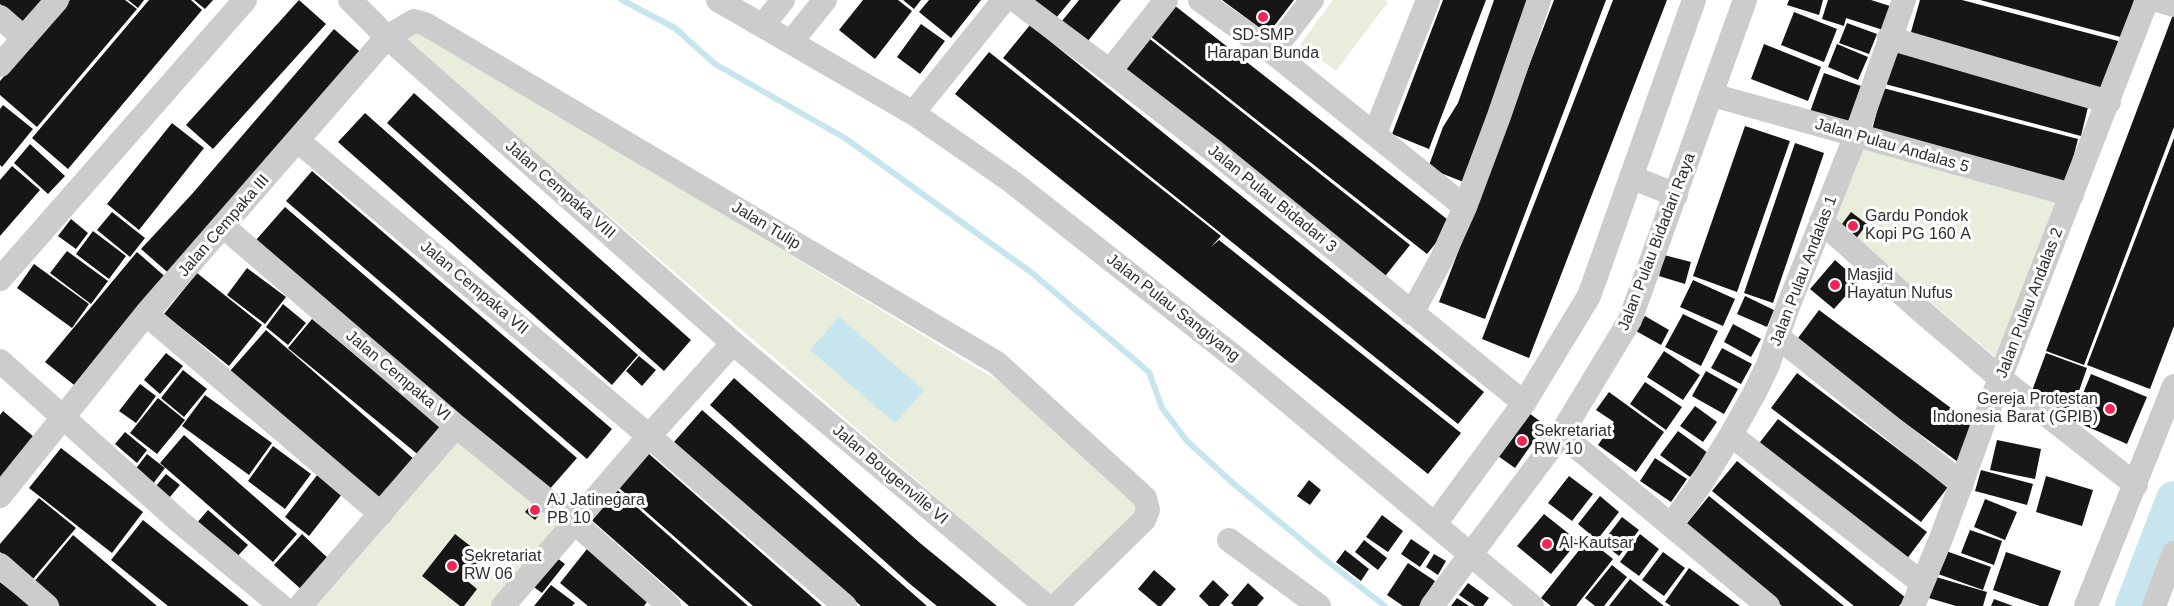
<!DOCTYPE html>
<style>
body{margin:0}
canvas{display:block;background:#fff}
</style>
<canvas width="2174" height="606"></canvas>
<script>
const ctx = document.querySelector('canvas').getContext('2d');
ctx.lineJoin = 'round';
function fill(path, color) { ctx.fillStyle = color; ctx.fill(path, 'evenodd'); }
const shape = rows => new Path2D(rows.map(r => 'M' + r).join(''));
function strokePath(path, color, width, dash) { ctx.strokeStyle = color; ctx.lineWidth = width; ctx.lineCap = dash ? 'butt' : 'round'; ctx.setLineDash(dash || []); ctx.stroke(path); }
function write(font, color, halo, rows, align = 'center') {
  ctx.font = font + ' Arial,sans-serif'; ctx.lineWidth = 6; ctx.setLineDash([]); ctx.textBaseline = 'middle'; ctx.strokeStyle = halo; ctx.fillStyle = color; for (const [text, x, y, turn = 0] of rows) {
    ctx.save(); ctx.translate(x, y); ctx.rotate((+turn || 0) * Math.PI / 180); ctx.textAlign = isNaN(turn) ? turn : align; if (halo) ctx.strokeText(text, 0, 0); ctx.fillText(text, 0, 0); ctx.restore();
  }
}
const green = shape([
 [1333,0,1385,0,1388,2,1336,71,1300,45],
 [414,27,1033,402,1148,498,1055,599,403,39],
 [1864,145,2063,199,2000,361,1834,220],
 [456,426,574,522,503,606,300,606]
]);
const water = shape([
 [839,317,924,390,895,423,810,350]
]);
const stream = shape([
 [622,0,675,28,715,64,845,138,1032,273,1149,372,1162,408,1187,441,1234,484,1322,557,1385,606]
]);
const river = shape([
 [2133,606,2174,499]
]);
const building = shape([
 [0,0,44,0,24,23,0,4],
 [70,0,125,0,137,9,37,127,0,95,0,81],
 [128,0,144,0,138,8],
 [149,0,191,0,202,10,68,169,32,138],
 [194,0,213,0,205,9],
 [299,0,326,24,213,149,186,125],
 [863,0,898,0,912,11,875,59,839,30],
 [903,0,921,0,914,9],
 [929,0,981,0,951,38,919,12],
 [1034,0,1071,0,1056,18],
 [1079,0,1121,0,1087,42,1062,21],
 [1222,0,1294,0,1268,34],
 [1443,0,1486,0,1429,149,1392,134],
 [1494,0,1538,0,1466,183,1428,168,1443,127,1458,103],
 [1554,0,1606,0,1485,319,1439,302],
 [1613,0,1667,0,1529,358,1482,339],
 [1789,0,1823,0,1819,15,1787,5],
 [1828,0,1871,0,1890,6,1883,30,1846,18,1844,26,1822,19],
 [1920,0,1962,0,2122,42,2109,91,1909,39],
 [1980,0,2134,0,2124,38],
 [1174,5,1452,223,1427,254,1150,36],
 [1794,12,1837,29,1824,62,1781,45],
 [2174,12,2174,127,2084,365,2046,351],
 [1847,23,1877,34,1869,54,1839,43],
 [921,24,945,41,920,74,897,57],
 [1030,25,1484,392,1458,424,1003,58],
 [334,29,366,57,173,277,141,249,192,194],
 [1150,39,1410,245,1382,280,1122,74],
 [1764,44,1821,67,1808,101,1751,79],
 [1837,44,1868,57,1858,80,1828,67],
 [1895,48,2090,99,2081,136,1885,84],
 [989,52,1221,236,1211,247,1219,240,1461,433,1428,474,955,94],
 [1824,73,1861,86,1847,125,1810,112],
 [1883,88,2078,139,2066,186,1871,134],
 [414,93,691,340,664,371,387,123],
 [3,105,33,129,2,167,0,165,0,109],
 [365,113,638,355,612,385,338,142],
 [172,123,204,148,139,230,107,204],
 [1745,126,1790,141,1737,292,1693,276],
 [2174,138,2174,326,2150,389,2087,365],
 [1795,143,1824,153,1773,303,1744,293],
 [30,144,65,176,48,194,14,163],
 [12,166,40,190,0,236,0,180],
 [312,171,612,429,587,459,286,201],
 [285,207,577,458,548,491,256,240],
 [112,212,145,238,130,257,97,230],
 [1851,212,1867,224,1855,240,1839,228],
 [71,219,88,233,76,249,58,236],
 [93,231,126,256,109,279,76,254],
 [67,251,108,281,91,304,50,273],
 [137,252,169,280,78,388,45,362],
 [1664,255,1691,262,1685,284,1659,276],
 [1835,260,1859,281,1834,309,1810,289],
 [34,264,89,304,72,328,17,288],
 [247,268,286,297,265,324,227,295],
 [197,273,262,325,229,366,164,314],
 [1693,280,1735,299,1723,326,1680,307],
 [1745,296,1774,310,1767,327,1737,314],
 [283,304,306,323,288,345,266,327],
 [1819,310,1982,431,1958,462,1795,342],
 [1683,314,1718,331,1701,366,1665,347],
 [1645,316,1669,330,1661,345,1636,331],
 [312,319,445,429,421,457,288,348],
 [1733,324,1761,339,1751,357,1724,342],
 [266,330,415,460,379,501,230,371],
 [1722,348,1752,364,1741,384,1711,368],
 [1664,351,1700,375,1683,400,1647,377],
 [166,353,183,366,160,394,144,380],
 [2046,353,2087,368,2071,414,2029,399],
 [639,356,656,370,642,386,626,371],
 [183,370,207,389,184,417,161,398],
 [1706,371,1738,389,1724,414,1692,396],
 [1797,373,1948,487,1921,522,1771,408],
 [2091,374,2147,397,2127,444,2072,420],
 [734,378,920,543,997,606,937,606,910,584,710,405],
 [1645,382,1682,407,1666,430,1630,404],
 [140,384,156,396,136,423,119,411],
 [1609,392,1664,432,1636,472,1598,445,1614,422,1596,410],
 [205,395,272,443,249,475,182,426],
 [158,398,185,420,157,454,130,433],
 [1695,406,1717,422,1703,442,1680,426],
 [702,410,887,571,927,606,861,606,674,442],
 [3,411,34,437,0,479,0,415],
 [1529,413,1545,425,1515,468,1498,456],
 [1778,419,1927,532,1906,560,1757,446],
 [1678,431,1708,453,1690,477,1660,455],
 [125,432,147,450,137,463,115,444],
 [184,435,297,534,273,562,160,463],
 [1997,440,2041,449,2035,479,1990,470],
 [273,446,311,474,285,509,248,481],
 [61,448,143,512,112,553,29,488],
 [648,453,822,606,753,606,618,487],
 [147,454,165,468,152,485,134,471],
 [1655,458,1687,479,1671,502,1640,481],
 [1737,461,1906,598,1899,606,1854,606,1712,491],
 [321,470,346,489,309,536,285,517],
 [1981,470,2033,484,2027,505,1975,491],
 [166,474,180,485,169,498,155,487],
 [1569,476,1593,494,1572,521,1548,503],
 [2046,476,2093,490,2082,526,2036,512],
 [1309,480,1321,490,1310,505,1297,496],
 [613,486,748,606,689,606,587,516],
 [1600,496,1619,512,1597,540,1578,524],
 [1709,496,1844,606,1782,606,1684,527],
 [39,498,76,528,33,579,0,552,0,544],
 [536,499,545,508,535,520,525,512],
 [1985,499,2017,512,2005,540,1974,527],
 [208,510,248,545,234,560,195,525],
 [1544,514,1578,541,1551,574,1517,546],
 [1382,515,1403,531,1388,552,1366,537],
 [1622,517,1639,530,1619,556,1602,543],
 [143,520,222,584,249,606,168,606,111,560],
 [1970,530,2002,541,1994,565,1961,553],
 [302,534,330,560,302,590,274,565],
 [455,534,483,556,465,579,477,589,464,606,460,606,422,576],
 [1640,534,1659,549,1639,576,1620,562],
 [73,535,157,606,60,606,33,583],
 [1411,539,1430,552,1420,567,1401,554],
 [1588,539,1613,559,1576,606,1551,606,1541,598],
 [1364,540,1387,558,1378,570,1355,552],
 [587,549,649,599,644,606,588,606,560,583],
 [1345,550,1369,569,1361,581,1336,562],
 [1946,551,1991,567,1983,590,1938,574],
 [1663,552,1685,568,1664,596,1642,580],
 [2006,552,2061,571,2048,606,2040,606,1993,590],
 [1434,554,1446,561,1438,575,1426,567],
 [553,555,565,564,542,593,531,585],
 [1408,563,1435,581,1419,606,1403,606,1387,595],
 [1612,565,1627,577,1604,606,1595,606,1585,598],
 [1689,568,1720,591,1740,606,1671,606,1665,602],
 [1154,570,1176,589,1161,606,1158,606,1138,589],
 [1936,577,1987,592,1983,606,1956,606,1929,598],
 [1630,579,1664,606,1609,606],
 [1213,580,1229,595,1219,606,1209,606,1199,596],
 [0,582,30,606,0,606],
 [1248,583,1264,598,1257,606,1234,606,1231,603],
 [1468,583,1489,598,1483,606,1475,606,1459,595],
 [551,585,575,603,572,606,534,606],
 [1457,598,1469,606,1451,606],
 [1994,599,2013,606,1991,606]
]);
const minor = shape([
 [350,0,387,37,733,343,1046,606],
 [718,0,913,113,1011,181,1242,363,1532,606],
 [1015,0,1110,71,1215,152,1524,403],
 [1200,0,1272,52,1465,207],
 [2156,0,2174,5],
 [0,17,24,38],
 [763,25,783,0],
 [1889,38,2109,102],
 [791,42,825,0],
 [1272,52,1312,0],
 [0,65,57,0],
 [1110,71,1166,0],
 [1712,95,2072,195],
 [913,113,1004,0],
 [1375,133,1428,0],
 [298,141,649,436,845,606],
 [1631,177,1676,195],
 [1821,221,1919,309,2000,378,2136,485],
 [224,227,456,426,574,522,669,606],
 [0,279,245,0],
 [1412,313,1442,258,1465,207,1499,116,1539,0],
 [146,314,381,514],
 [1778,337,1962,484],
 [0,361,180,522,281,606],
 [1561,434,1768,606],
 [1731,435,1922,583],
 [0,496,146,314,387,37,414,21,425,24,449,38,997,363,1145,498,1148,510,1144,520,1056,606],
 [1435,524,1524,403,1589,296,1694,0],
 [1671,525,1700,485,1731,435,1754,394,1768,365,1787,309,1856,135,1904,0],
 [1229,540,1319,606],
 [0,565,47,606],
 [300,606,456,426],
 [503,606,649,436,733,343],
 [1432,606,1561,434,1630,320,1745,0],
 [1913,606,1942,536,2000,378,2147,0],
 [2086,606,2174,386],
 [2154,606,2174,553]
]);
const markers = [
 [1263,17,6,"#f02756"],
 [1853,226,6,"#f02756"],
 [1835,285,6,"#f02756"],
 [2110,409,6,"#f02756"],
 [1522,441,6,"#f02756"],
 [535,510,6,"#f02756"],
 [1547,544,6,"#f02756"],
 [452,566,6,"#f02756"]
];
const poiNames = [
 ["SD-SMP",1263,36,"center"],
 ["Harapan Bunda",1263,54,"center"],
 ["Gardu Pondok",1865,217],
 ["Kopi PG 160 A",1865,235],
 ["Masjid",1847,276],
 ["Hayatun Nufus",1847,294],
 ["Gereja Protestan",2098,400,"right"],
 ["Indonesia Barat (GPIB)",2098,418,"right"],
 ["Sekretariat",1534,432],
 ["RW 10",1534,450],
 ["AJ Jatinegara",547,501],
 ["PB 10",547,519],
 ["Al-Kautsar",1559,544],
 ["Sekretariat",464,557],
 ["RW 06",464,575]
];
const streetNames = [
 ["Jalan Pulau Andalas 5",1892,146,16],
 ["Jalan Cempaka VIII",560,190,41],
 ["Jalan Pulau Bidadari 3",1272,199,39],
 ["Jalan Cempaka III",224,226,-49],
 ["Jalan Tulip",766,226,31],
 ["Jalan Pulau Bidadari Raya",1657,242,-69],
 ["Jalan Pulau Andalas 1",1804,271,-69],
 ["Jalan Cempaka VII",474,288,40],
 ["Jalan Pulau Andalas 2",2030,303,-69],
 ["Jalan Pulau Sangiyang",1173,308,38],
 ["Jalan Cempaka VI",398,376,40],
 ["Jalan Bougenville VI",890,475,40]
];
fill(green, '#e8eddc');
fill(water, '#c7e5ee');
strokePath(stream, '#c7e5ee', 6);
strokePath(river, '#c7e5ee', 36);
fill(building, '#161616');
strokePath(minor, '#ccc', 24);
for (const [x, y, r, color] of markers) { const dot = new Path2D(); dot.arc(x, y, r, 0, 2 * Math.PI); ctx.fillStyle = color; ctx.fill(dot); strokePath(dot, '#fff', 2); }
write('16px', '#2f2f2f', '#fff', poiNames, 'left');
write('16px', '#2f2f2f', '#fff', streetNames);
</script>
